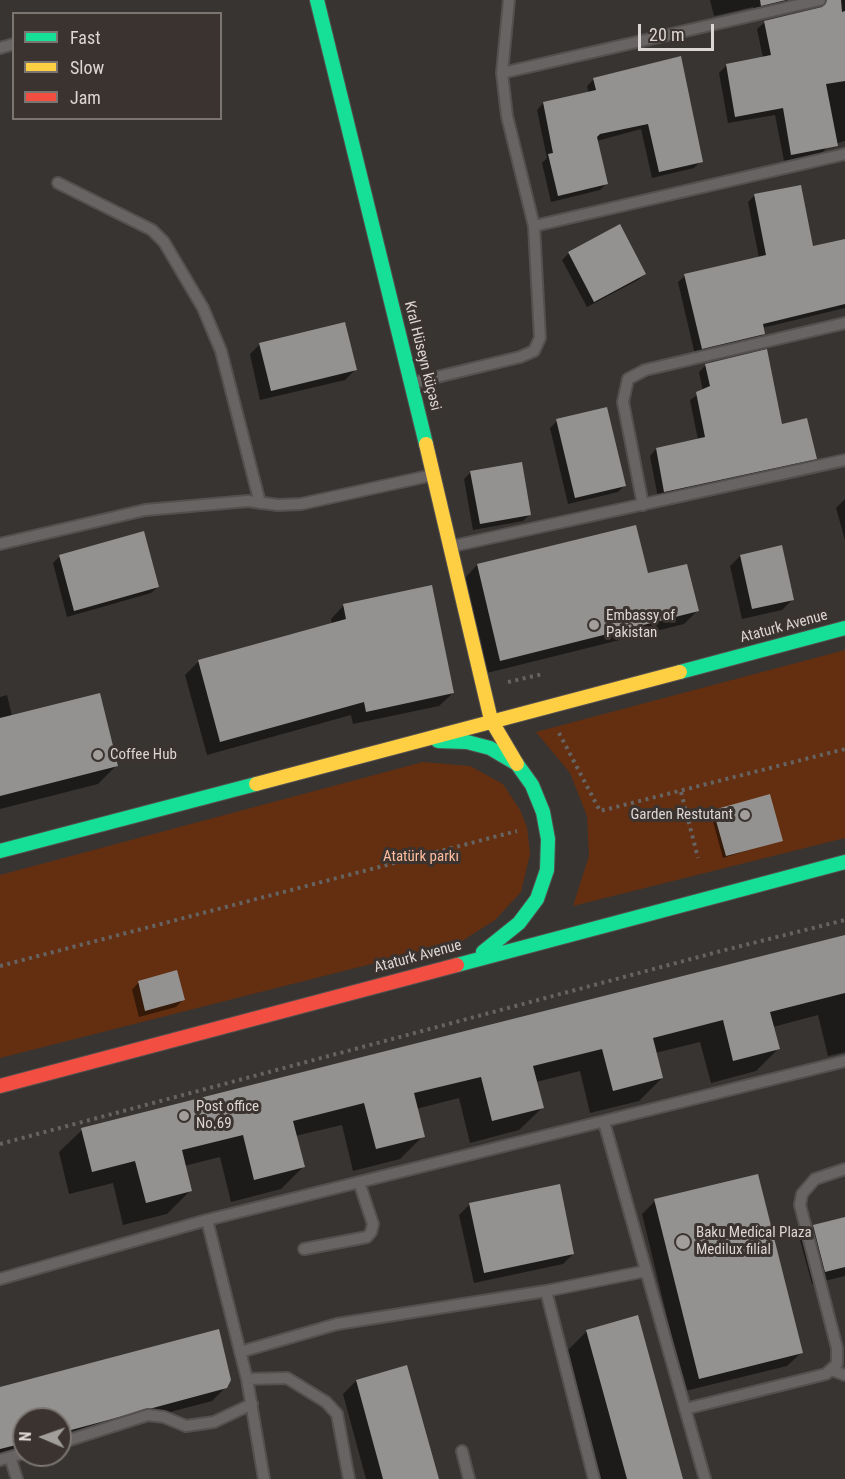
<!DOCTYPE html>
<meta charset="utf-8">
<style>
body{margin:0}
#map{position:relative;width:845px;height:1479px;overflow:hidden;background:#373432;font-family:"Roboto Condensed",sans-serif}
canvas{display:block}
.legend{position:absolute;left:12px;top:12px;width:210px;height:108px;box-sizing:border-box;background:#3a332f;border:2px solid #7b7571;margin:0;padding:8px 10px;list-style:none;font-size:18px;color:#dcd7d5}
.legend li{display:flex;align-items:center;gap:12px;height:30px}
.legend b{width:30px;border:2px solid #7b7571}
.north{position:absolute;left:12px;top:1407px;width:60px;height:60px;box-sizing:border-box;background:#3a332f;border:2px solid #7b7571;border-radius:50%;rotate:272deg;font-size:16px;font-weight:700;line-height:24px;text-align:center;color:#dcd7d5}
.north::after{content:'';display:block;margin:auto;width:21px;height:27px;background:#a29e9c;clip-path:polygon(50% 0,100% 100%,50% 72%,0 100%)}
.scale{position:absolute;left:638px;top:24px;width:76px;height:27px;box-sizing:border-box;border:3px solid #dcd7d5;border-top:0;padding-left:8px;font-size:18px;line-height:21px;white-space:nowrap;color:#dcd7d5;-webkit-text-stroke:4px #3a332f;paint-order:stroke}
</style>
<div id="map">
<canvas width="845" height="1479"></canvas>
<ul class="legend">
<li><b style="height:8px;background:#16e098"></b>Fast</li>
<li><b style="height:8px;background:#ffcf43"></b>Slow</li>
<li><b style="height:8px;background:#f24e42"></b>Jam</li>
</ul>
<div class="north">N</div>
<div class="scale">20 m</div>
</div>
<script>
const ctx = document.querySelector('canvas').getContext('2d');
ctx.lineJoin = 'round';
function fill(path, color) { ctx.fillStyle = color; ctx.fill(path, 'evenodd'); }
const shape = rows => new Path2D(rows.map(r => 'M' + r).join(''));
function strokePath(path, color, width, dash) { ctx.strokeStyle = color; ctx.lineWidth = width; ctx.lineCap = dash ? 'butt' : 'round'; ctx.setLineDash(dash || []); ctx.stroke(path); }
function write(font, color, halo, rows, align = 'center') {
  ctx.font = font + ' "Roboto Condensed",sans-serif'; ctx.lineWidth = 6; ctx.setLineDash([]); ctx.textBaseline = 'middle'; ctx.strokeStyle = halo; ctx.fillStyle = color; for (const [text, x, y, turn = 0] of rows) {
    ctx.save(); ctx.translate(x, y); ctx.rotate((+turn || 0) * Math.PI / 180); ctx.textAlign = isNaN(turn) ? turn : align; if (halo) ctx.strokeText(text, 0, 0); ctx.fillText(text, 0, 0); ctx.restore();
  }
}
const green = shape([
 [845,650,845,838,573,906,589,856,587,816,570,773,536,732],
 [423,762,470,766,503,784,520,810,527,827,530,854,521,892,495,920,462,941,0,1058,0,875]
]);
const shadow = shape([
 [710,0,808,0,754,12,753,7,714,16],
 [812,0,845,0,845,141,828,146,821,154,784,161,775,115,728,123,719,73,727,65,763,58,757,29,765,22,821,7,818,2],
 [594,79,701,161,694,168,652,178,641,129,597,141,606,184,600,190,551,202,542,163,547,158,537,110,543,103,589,94,587,86],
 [755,195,812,248,845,240,845,308,762,328,763,334,756,341,695,355,678,282,685,276,759,258,748,202],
 [569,253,645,274,638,280,587,307,562,260],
 [260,344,355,370,345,380,260,400,250,354],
 [706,365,781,425,815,458,808,465,658,498,650,456,656,449,698,440,690,400,703,391,699,372],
 [557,421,625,485,618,492,568,504,550,428],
 [471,472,530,514,523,521,473,530,464,479],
 [845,499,845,540,836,508],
 [635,526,647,575,697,611,684,624,487,673,464,579,477,565],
 [60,556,158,587,151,593,67,617,53,563],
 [740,556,792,600,782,610,742,619,730,566],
 [344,605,453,693,439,706,353,724,351,715,207,755,185,675,198,662,332,624,331,619],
 [7,695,12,716,117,765,98,784,0,809,0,697],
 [714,811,781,840,723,858,711,814],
 [845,937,845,1052,828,1056,818,1015,773,1027,778,1049,756,1071,711,1083,700,1042,655,1053,662,1078,639,1101,590,1113,580,1071,536,1082,542,1108,519,1130,470,1143,459,1098,416,1109,423,1136,400,1159,353,1171,342,1125,295,1136,303,1167,281,1189,231,1202,220,1157,184,1166,190,1191,167,1214,123,1225,113,1183,69,1194,59,1152,82,1130],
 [176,972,183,1000,176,1007,139,1017,132,990,138,983],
 [655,1201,801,1353,787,1366,685,1391,642,1214],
 [470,1204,573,1254,563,1264,474,1283,459,1215],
 [845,1219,845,1276,812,1284,800,1240,814,1226],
 [587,1331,681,1479,598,1479,564,1354],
 [356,1381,437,1479,366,1479,343,1394],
 [226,1387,212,1401,60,1441,60,1419,24,1419,24,1451,0,1457,0,1389]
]);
const building = shape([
 [760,0,786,0,761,6],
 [827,0,841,0,842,12,845,11,845,81,826,84,838,146,791,155,783,108,735,117,726,64,771,55,764,21,822,7],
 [681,56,703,162,659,172,648,124,600,134,597,137,608,184,558,196,548,154,553,153,543,102,596,90,593,78],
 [801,185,813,246,845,239,845,304,763,324,765,334,702,349,684,274,766,255,754,194],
 [620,224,646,274,594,302,568,252],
 [345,322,357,370,271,391,259,343],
 [767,349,782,424,807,418,817,459,664,492,656,448,705,437,696,392,710,386,705,364],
 [607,407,626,486,575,498,556,419],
 [522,462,531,515,480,524,470,471],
 [636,525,648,573,687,564,699,611,500,661,477,564],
 [144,531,159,587,74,611,59,555],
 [782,545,794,600,752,609,740,555],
 [432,585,454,693,366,712,364,702,220,742,198,660,346,619,343,604],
 [100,693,118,766,0,796,0,718],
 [770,794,783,841,726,856,713,810],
 [845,935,845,993,770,1012,780,1049,733,1061,723,1020,653,1038,663,1078,613,1091,602,1049,533,1066,544,1108,492,1121,481,1077,414,1093,425,1137,376,1149,364,1103,293,1121,305,1167,254,1180,243,1135,182,1150,192,1191,146,1203,135,1161,92,1172,81,1128],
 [177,970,185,1000,145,1011,138,981],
 [758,1174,803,1353,699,1379,654,1199],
 [560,1184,574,1254,484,1273,469,1203],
 [845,1217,845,1267,825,1272,813,1225],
 [638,1315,683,1479,627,1479,586,1330],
 [219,1329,231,1380,227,1388,60,1433,60,1419,24,1419,24,1443,0,1449,0,1387],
 [407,1365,439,1479,383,1479,356,1380]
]);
const path = shape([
 [508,682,543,674],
 [559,733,600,811,845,749],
 [681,792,698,858],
 [0,966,517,831],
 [0,1144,721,951,845,920]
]);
const lane = shape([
 [0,48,14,44],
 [502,73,820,0],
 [58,183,152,230,164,242,203,308,221,351,260,503],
 [534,226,845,154],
 [412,383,520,357,534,351,540,338,534,226,507,116,502,73,509,0],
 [643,505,623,402,628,379,645,370,845,323],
 [0,544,145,510,248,501,278,505,301,504,433,475],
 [453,546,845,460],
 [604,1122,705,1479],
 [207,1220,247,1379,264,1479],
 [304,1249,367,1237,371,1232,373,1224,359,1182],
 [0,1279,207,1220,845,1061],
 [546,1291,594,1479],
 [240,1352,337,1324,546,1291,646,1271],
 [832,1370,845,1375],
 [247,1379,287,1378,326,1402,337,1414,349,1479],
 [685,1409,826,1374,837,1364,837,1348,800,1205,802,1194,815,1179,845,1169],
 [60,1443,148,1415,164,1417,186,1426,214,1422,252,1404],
 [462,1451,469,1479],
 [10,1457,17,1479],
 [0,1460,24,1453]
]);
const fast = shape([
 [317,0,426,444],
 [680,672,845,628],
 [438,741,467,742,490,748,517,764,532,785,543,812,548,839,547,870,537,899,519,923,483,952],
 [0,851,256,784],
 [457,965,845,862]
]);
const slow = shape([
 [426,444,491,720,517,764],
 [256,784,680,672]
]);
const jam = shape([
 [0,1086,457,965]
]);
const markers = [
 [594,625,6,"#a29e9c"],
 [98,755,6,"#a29e9c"],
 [745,815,6,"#a29e9c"],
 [184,1116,6,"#a29e9c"],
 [683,1242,8,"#a29e9c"]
];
const streetNames = [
 ["Kral Hüseyn küçəsi",422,356,76],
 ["Ataturk Avenue",784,627,-15],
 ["Ataturk Avenue",418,957,-15]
];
const poiNames = [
 ["Embassy of",606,616],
 ["Pakistan",606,633],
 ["Coffee Hub",110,755],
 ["Garden Restutant",733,815,"right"],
 ["Post office",196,1107],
 ["No.69",196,1124],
 ["Baku Medical Plaza",696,1233],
 ["Medilux filial",696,1250]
];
const parkNames = [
 ["Atatürk parkı",421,857]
];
fill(green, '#642f11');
fill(shadow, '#0007');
fill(building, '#949290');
strokePath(lane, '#54504f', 14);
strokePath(fast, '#54504f', 16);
strokePath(slow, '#54504f', 16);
strokePath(jam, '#54504f', 16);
strokePath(path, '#666462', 4, [3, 4.5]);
strokePath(lane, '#676463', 10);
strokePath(fast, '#16e098', 14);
strokePath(slow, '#ffcf43', 14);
strokePath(jam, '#f24e42', 14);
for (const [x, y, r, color] of markers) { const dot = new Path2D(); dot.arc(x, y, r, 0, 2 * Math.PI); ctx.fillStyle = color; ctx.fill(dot); strokePath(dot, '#3a332f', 2); }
write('15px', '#dcd7d5', '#3a332f', streetNames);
write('15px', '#dcd7d5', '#3a332f', poiNames, 'left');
write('15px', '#febd9e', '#3a332f', parkNames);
</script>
